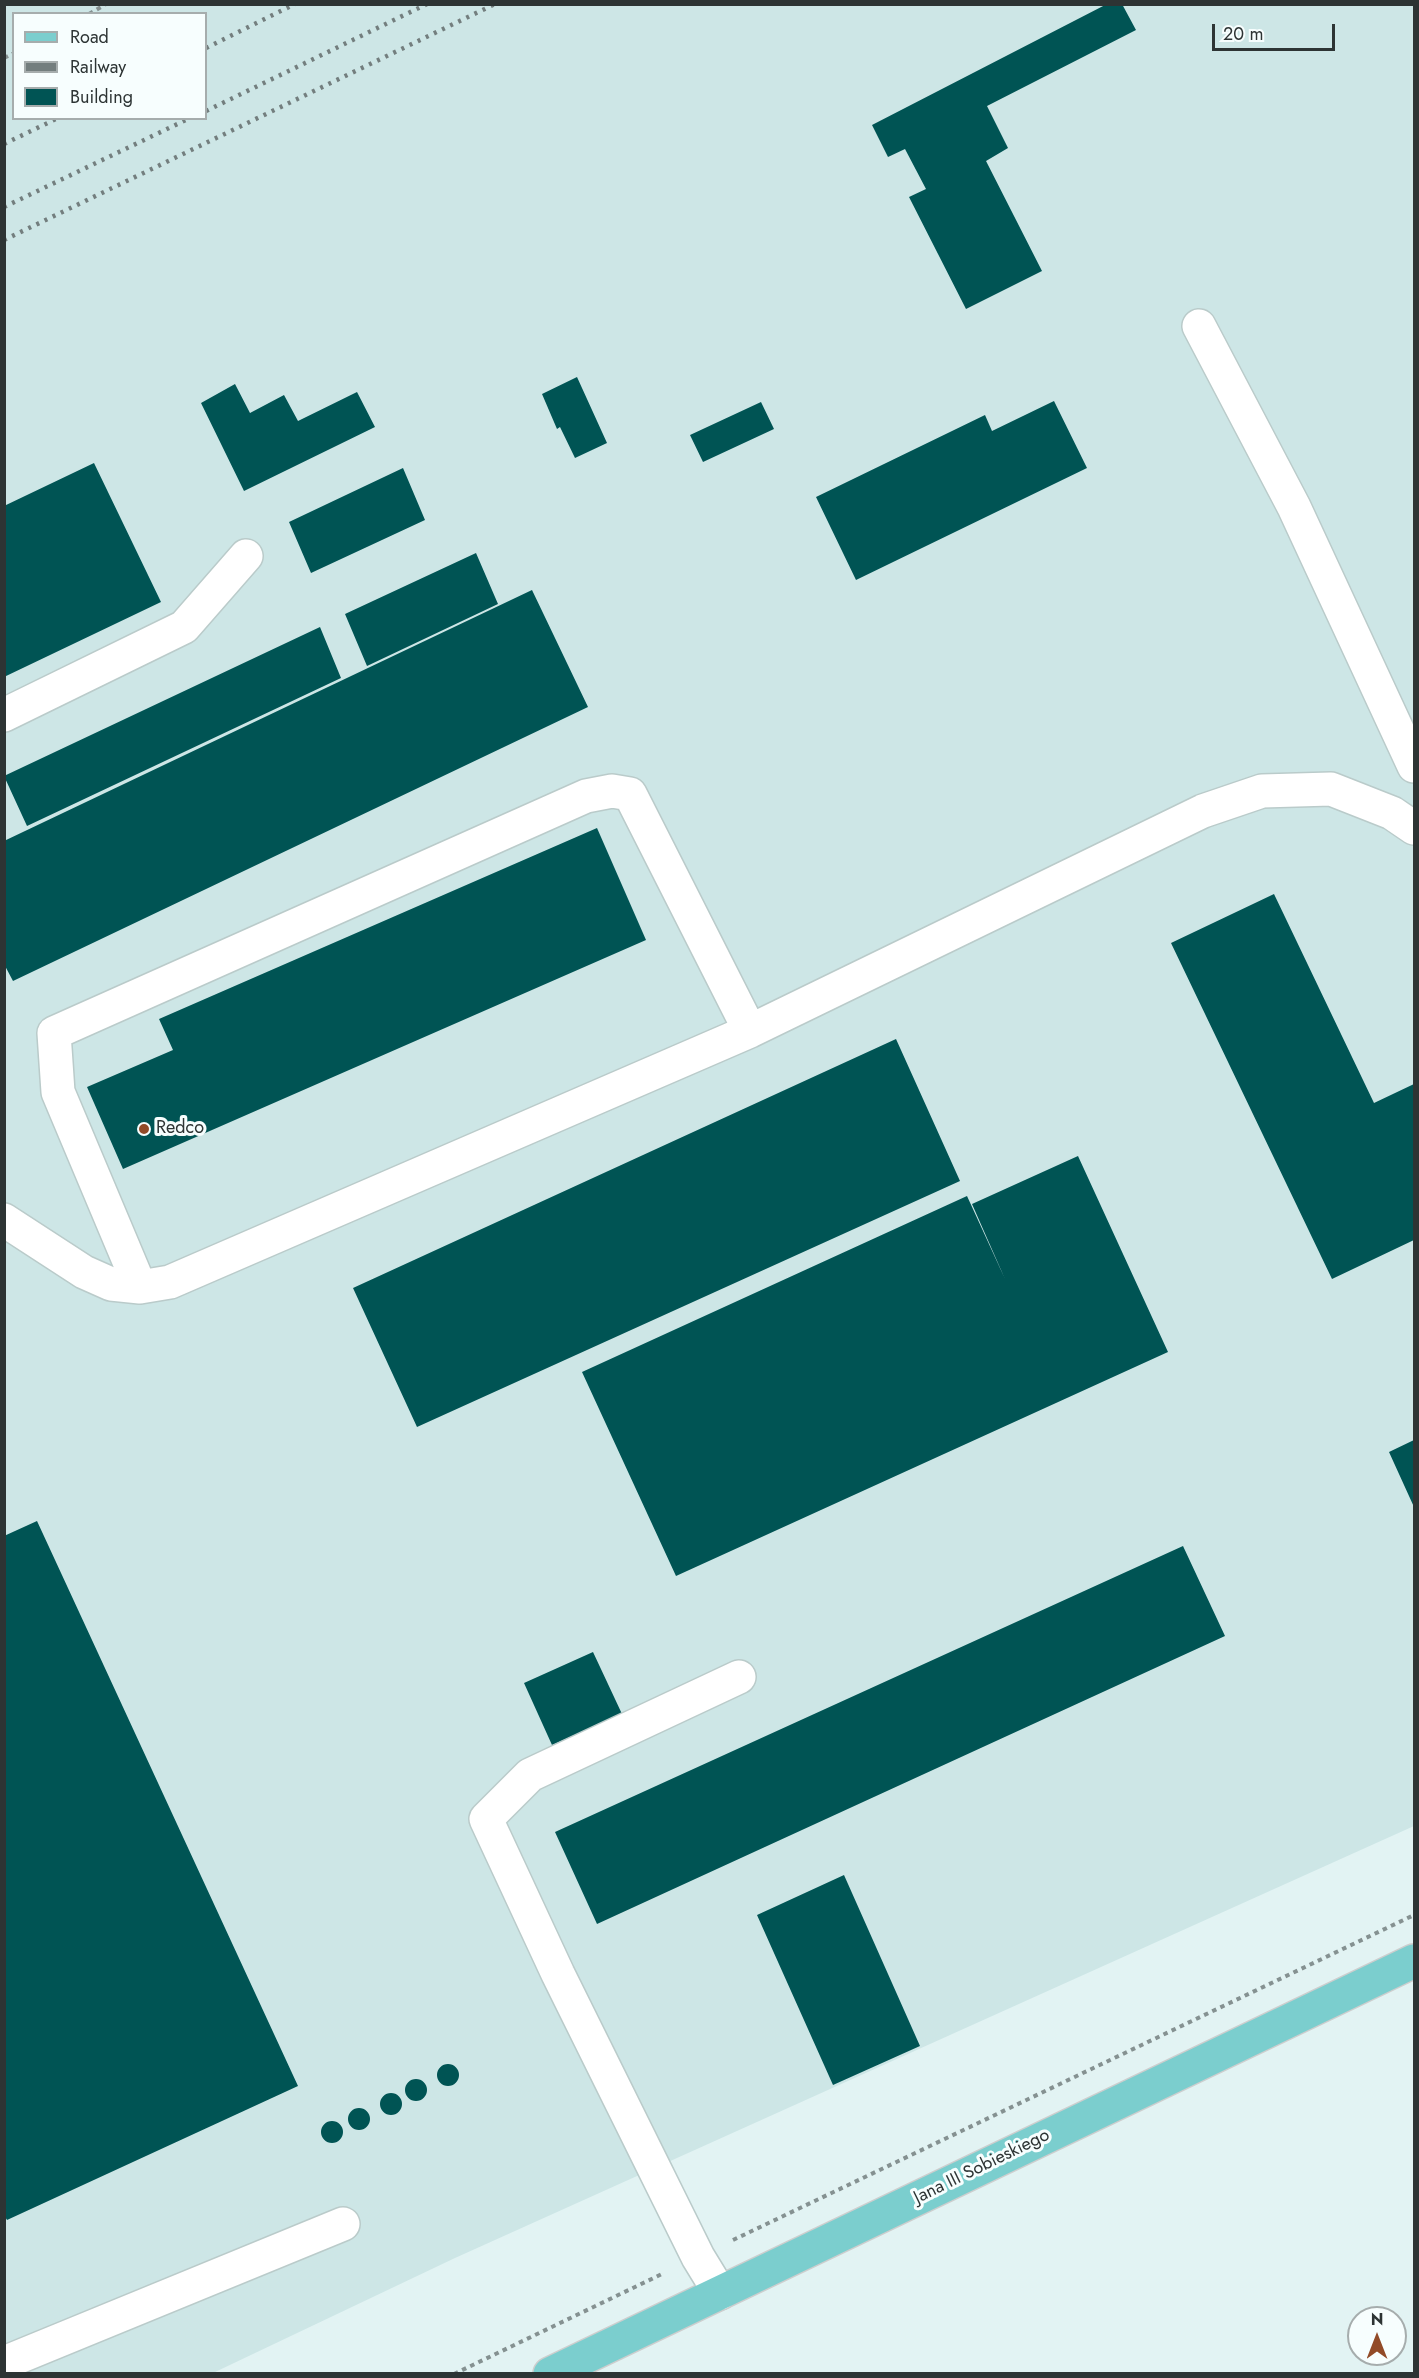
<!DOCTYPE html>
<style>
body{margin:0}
#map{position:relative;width:1419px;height:2378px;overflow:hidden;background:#e2f3f3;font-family:Jost,sans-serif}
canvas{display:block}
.frame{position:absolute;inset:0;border:6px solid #2d3434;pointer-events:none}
.legend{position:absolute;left:12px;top:12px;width:195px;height:108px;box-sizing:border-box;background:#f7fefe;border:2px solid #a6adad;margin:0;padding:8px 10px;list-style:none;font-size:18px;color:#2d3434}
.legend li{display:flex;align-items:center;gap:12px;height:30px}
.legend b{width:30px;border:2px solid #a6adad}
.north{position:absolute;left:1347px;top:2306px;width:60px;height:60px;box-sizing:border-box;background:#f7fefe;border:2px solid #a6adad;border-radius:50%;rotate:0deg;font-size:16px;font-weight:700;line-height:24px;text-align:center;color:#2d3434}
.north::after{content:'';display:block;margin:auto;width:21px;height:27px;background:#924b28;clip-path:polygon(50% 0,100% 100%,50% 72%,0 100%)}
.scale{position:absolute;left:1212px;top:24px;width:123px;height:27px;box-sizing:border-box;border:3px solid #2d3434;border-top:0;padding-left:8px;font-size:18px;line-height:21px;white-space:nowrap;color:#2d3434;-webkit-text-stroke:4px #f7fefe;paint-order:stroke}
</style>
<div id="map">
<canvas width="1419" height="2378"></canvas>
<div class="frame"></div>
<ul class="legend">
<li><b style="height:8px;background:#7bcece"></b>Road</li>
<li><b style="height:8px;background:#737e7e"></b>Railway</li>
<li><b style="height:16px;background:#005454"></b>Building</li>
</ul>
<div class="north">N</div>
<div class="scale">20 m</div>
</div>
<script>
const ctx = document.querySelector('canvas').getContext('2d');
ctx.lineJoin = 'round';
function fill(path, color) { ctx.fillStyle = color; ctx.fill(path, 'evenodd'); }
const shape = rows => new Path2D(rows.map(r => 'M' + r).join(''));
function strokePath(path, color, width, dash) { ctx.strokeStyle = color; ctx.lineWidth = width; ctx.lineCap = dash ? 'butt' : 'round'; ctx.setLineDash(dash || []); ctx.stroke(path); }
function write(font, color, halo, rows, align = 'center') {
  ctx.font = font + ' Jost,sans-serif'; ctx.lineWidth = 6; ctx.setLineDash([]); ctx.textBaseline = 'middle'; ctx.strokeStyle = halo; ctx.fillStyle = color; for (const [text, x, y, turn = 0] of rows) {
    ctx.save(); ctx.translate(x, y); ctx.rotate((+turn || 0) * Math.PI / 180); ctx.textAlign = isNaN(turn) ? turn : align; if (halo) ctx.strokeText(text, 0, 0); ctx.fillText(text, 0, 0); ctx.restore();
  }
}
const built = shape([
 [5,5,1414,5,1414,1826,455,2258,213,2373,5,2374],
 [14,14,206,14,206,118,14,118]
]);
const building = shape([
 [1107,4,1122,4,1136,30,987,106,1008,148,986,161,1042,271,966,309,909,197,926,189,905,149,888,157,872,125],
 [577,377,607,443,575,458,560,427,557,429,542,394],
 [235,384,250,413,284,395,298,421,357,392,375,427,244,491,201,403],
 [1054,401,1087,468,856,580,816,497,985,415,992,431],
 [761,402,774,429,703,462,690,435],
 [94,463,161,602,4,677,4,506],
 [403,468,425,520,311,573,289,522],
 [476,553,498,604,367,666,345,614],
 [532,590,588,707,13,981,4,964,4,841],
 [320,627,341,678,27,826,4,776],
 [597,828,646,940,123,1169,87,1087,173,1050,159,1019],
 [1274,894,1374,1103,1414,1084,1414,1240,1332,1279,1171,943],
 [896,1039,960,1181,417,1427,353,1288],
 [1078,1156,1168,1352,676,1576,582,1372,967,1196,1005,1279,972,1204],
 [1414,1440,1414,1507,1389,1452],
 [37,1521,298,2086,7,2220,4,2215,4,1536],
 [1183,1546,1225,1636,597,1924,555,1832],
 [593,1652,622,1714,552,1745,524,1683],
 [844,1875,920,2046,833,2085,757,1915],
 '437 2075a11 11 0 1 1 22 0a11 11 0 1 1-22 0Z',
 '405 2090a11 11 0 1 1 22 0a11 11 0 1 1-22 0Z',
 '380 2104a11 11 0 1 1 22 0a11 11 0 1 1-22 0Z',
 '348 2119a11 11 0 1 1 22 0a11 11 0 1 1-22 0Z',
 '321 2132a11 11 0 1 1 22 0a11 11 0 1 1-22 0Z'
]);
const path = shape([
 [89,14,106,4],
 [4,58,14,53],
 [733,2240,1414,1915],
 [454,2374,664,2273]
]);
const minor = shape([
 [1199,326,1294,507,1414,766],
 [4,715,184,627,246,556],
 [4,1220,84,1272,111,1284,140,1287,170,1282,750,1031,1203,811,1262,791,1331,789,1392,813,1414,828],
 [140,1287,58,1092,54,1033,586,796,612,791,630,794,750,1031],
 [720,2293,698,2257,558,1974,486,1819,530,1775,739,1677],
 [4,2363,343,2224]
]);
const major = shape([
 [550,2374,1414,1961]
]);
const rail = shape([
 [206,48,295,4],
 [206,111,427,4],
 [4,144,58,118],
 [4,207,190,118],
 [4,240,495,4]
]);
const markers = [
 [144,1129,6,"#924b28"]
];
const poiNames = [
 ["Redco",156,1129]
];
const streetNames = [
 ["Jana III Sobieskiego",982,2167,-26]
];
fill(built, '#cde6e6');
fill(building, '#005454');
strokePath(minor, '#bacbca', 36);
strokePath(major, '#cdcece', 36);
strokePath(path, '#859191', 4, [4.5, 4.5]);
strokePath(minor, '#fff', 33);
strokePath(major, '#7bcece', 33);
strokePath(rail, '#737e7e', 4.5, [3, 6]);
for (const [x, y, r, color] of markers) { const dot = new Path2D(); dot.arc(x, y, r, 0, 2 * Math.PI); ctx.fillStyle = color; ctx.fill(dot); strokePath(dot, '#f7fefe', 2); }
write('18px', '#2d3434', '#f7fefe', poiNames, 'left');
write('18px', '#2d3434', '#f7fefe', streetNames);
</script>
